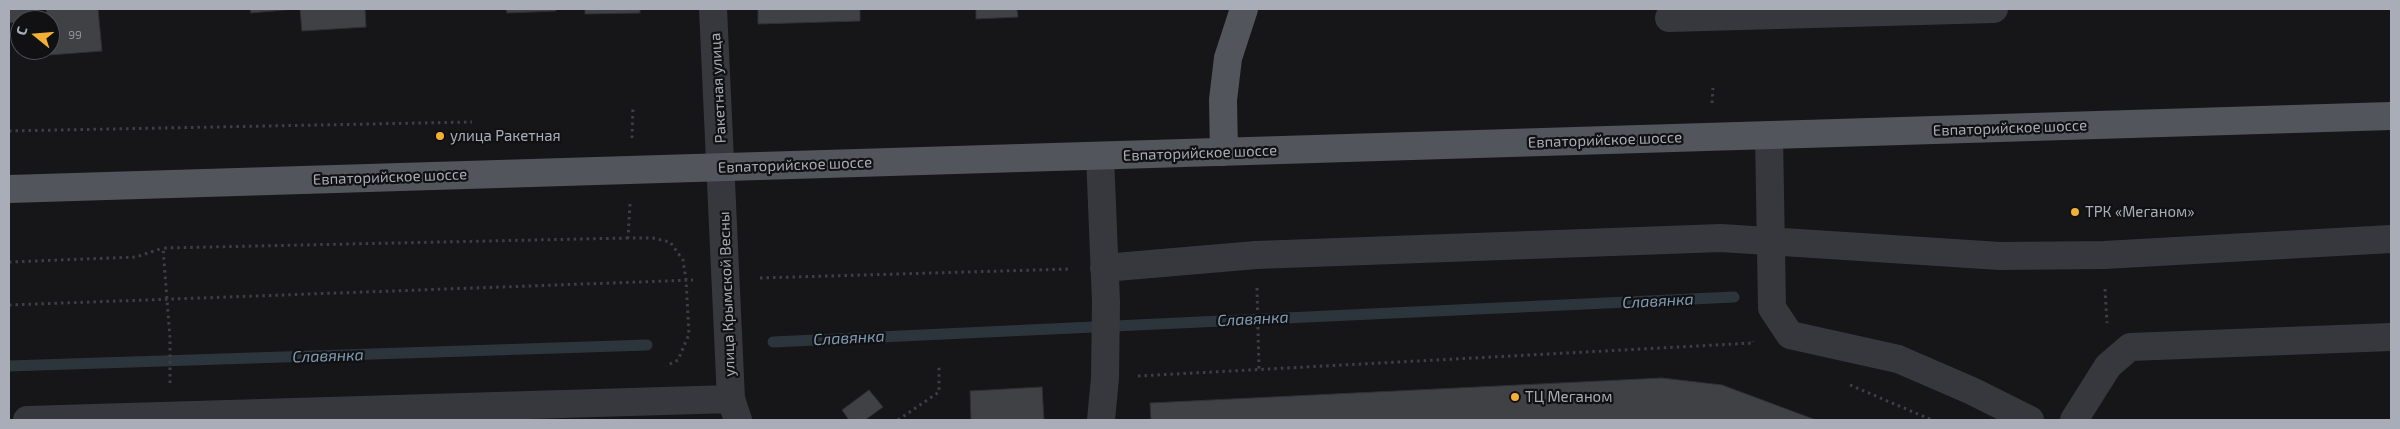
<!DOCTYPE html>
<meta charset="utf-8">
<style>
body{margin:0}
#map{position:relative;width:2400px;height:429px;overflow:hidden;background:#161618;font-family:"Exo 2",sans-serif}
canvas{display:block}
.frame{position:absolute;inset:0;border:10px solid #a8adb8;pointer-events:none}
.north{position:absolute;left:10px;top:10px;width:50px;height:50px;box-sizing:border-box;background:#111113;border:1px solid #4d4f55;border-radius:50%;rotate:287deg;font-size:14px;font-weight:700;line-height:20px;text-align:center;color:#a8adb8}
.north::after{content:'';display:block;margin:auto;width:18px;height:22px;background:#f2b134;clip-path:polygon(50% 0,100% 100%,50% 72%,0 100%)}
</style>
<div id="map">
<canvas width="2400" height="429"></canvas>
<div class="frame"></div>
<div class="north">С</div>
</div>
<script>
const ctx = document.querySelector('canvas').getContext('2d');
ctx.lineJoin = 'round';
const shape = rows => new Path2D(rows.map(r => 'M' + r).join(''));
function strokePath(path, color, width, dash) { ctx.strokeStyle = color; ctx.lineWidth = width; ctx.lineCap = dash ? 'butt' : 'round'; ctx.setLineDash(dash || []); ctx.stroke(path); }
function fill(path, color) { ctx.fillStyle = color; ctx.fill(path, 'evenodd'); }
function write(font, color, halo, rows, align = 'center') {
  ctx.font = font + ' "Exo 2",sans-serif'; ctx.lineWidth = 4.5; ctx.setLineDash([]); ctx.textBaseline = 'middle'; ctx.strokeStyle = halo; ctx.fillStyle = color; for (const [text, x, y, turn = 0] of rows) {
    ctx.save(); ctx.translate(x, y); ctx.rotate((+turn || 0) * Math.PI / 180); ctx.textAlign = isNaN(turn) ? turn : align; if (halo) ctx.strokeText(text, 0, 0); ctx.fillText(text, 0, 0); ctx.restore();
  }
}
const stream = shape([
 [773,342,1734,297],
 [9,366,647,345]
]);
const building = shape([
 [9,9,32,9,33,20,9,23,9,9],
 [46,9,98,9,102,51,50,55,50,20,47,20,46,9],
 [250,9,295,9,251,13,250,9],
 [300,9,365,9,366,27,302,31,300,9],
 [506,9,556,9,556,11,507,13,506,9],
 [585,9,640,9,640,13,585,14,585,9],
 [758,9,860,9,860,21,758,24,758,9],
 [976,9,1017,9,1018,17,976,19,976,9],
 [1662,378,1722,385,1816,420,1151,420,1150,403,1662,378],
 [1042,387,1044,420,971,420,970,391,1042,387],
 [869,390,883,407,865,420,849,420,842,410,869,390]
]);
const path = shape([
 [1712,103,1713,88],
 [9,131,472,122],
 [632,138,633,106],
 [630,204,628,238,653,238,670,242,683,260,686,280,689,334,678,360,666,366],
 [9,262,136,257,163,248],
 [760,278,1071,269],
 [1257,288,1259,370],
 [2105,289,2107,323],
 [9,305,693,280],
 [1138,376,1753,343,1753,341],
 [170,383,170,338,163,248,628,238],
 [1850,385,1932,420],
 [898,420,939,392,939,365]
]);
const minor = shape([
 [713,9,731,399,738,420],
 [1669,18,1994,9],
 [1769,135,1772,308,1790,335,1898,359,1972,391,2030,420],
 [1100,156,1106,302,1105,378,1101,420],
 [1104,268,1256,255,1721,238,2000,256,2104,255,2391,239],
 [27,420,731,399],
 [2074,420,2108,366,2130,347,2391,337]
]);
const major = shape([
 [1224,152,1223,100,1228,58,1244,9],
 [9,189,2391,116]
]);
const markers = [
 [440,136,5,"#f2b134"],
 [2075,212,5,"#f2b134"],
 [1515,397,5,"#f2b134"]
];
const numberNames = [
 ["99",75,35]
];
const streetNames = [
 ["Ракетная улица",718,88,-93],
 ["Евпаторийское шоссе",2010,128,-2],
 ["Евпаторийское шоссе",1605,140,-2],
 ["Евпаторийское шоссе",1200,153,-2],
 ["Евпаторийское шоссе",795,165,-2],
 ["Евпаторийское шоссе",390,177,-2],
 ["улица Крымской Весны",727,294,-92]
];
const poiNames = [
 ["улица Ракетная",450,136],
 ["ТРК «Меганом»",2085,212],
 ["ТЦ Меганом",1525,397]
];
const waterNames = [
 ["Славянка",1658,301,-3],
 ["Славянка",1253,319,-3],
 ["Славянка",849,338,-3],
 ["Славянка",328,356,-2]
];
strokePath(stream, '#2c353c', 11);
fill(building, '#404145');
strokePath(building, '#303034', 1);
strokePath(path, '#3d3f44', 3, [2.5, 4]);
strokePath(minor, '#37383d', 28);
strokePath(major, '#53555c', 28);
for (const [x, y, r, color] of markers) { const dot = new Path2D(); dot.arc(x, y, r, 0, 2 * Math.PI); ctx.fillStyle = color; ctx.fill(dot); strokePath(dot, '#111113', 2); }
write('12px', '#8e929b', null, numberNames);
write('15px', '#a8adb8', '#111113', streetNames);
write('15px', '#a8adb8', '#111113', poiNames, 'left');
write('italic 16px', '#7f9bb3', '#111113', waterNames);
</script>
